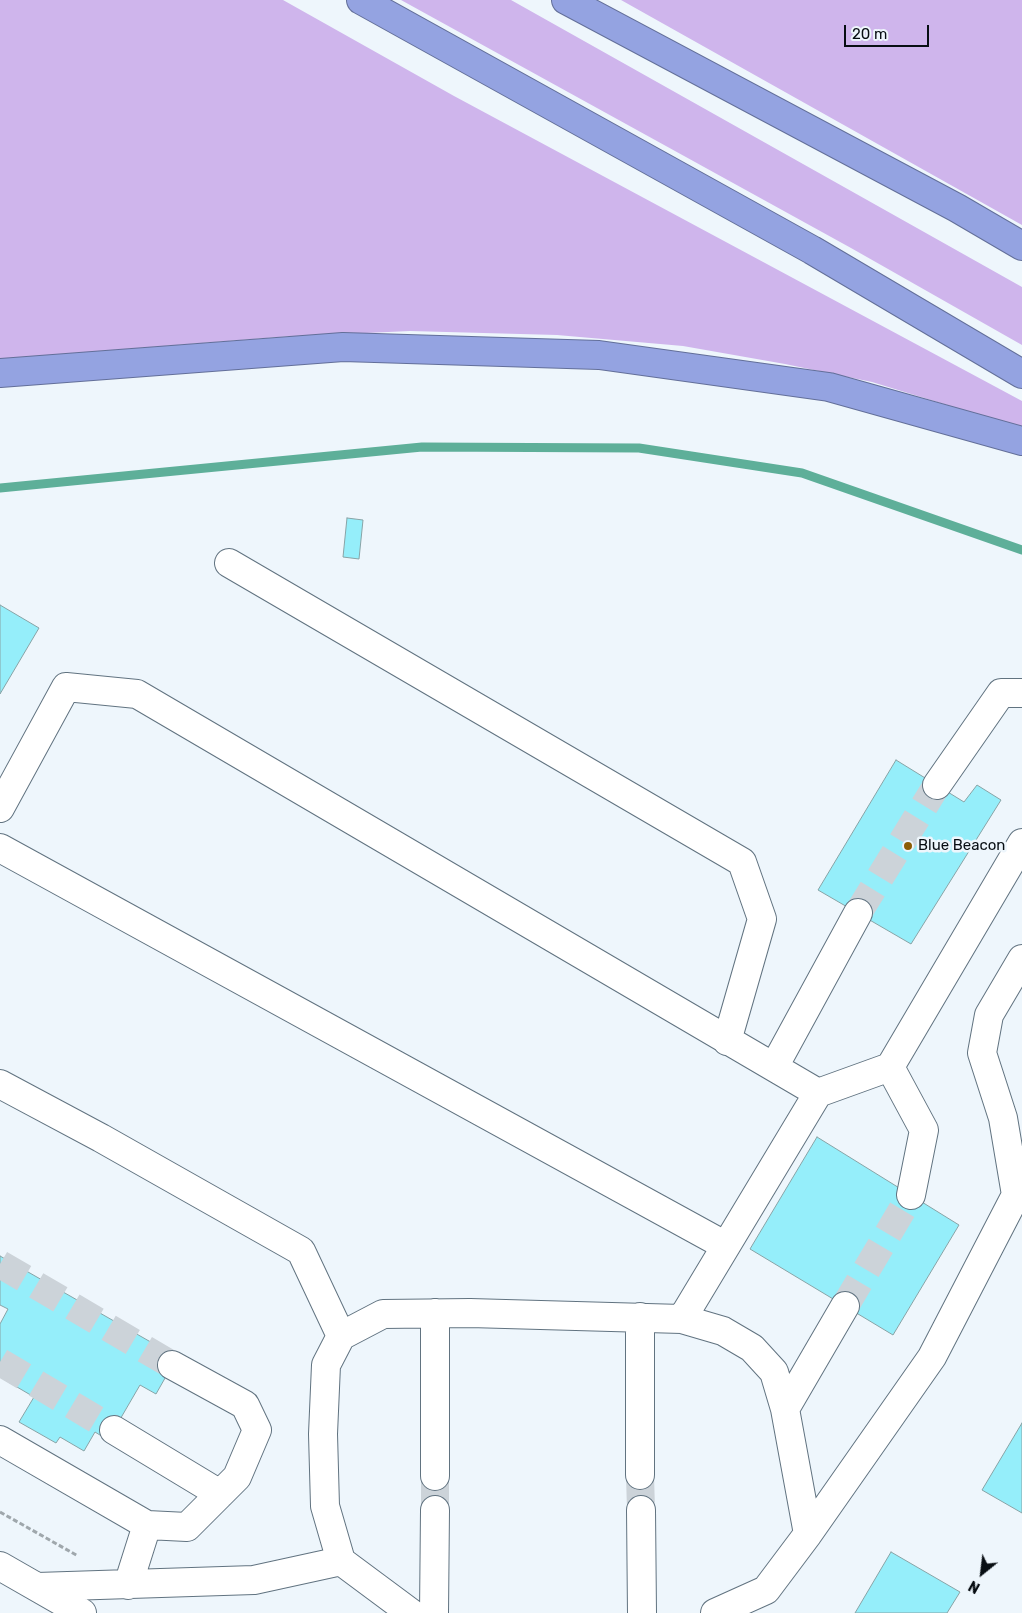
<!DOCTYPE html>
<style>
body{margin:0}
#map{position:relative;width:1022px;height:1613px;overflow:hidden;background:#eef6fc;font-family:Rubik,sans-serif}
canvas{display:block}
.north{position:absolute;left:957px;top:1548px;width:50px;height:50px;-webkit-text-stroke:4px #eef6fc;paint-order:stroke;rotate:209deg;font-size:14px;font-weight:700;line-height:20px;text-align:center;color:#080e13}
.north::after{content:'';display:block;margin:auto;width:18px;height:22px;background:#080e13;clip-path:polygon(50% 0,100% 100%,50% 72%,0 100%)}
.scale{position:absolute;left:844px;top:25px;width:85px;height:22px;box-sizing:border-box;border:2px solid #080e13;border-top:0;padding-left:6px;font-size:15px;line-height:18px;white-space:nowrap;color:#080e13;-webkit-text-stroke:4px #eef6fc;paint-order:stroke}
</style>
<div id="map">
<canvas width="1022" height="1613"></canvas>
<div class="north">N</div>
<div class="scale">20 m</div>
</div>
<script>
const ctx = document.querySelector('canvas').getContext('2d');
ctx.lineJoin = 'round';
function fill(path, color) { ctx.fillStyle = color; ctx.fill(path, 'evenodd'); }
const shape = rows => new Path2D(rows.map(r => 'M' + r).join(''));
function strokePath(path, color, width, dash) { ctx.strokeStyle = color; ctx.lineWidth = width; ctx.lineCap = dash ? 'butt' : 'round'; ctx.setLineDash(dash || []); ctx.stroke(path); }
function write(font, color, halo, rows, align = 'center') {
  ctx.font = font + ' Rubik,sans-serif'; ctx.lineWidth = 5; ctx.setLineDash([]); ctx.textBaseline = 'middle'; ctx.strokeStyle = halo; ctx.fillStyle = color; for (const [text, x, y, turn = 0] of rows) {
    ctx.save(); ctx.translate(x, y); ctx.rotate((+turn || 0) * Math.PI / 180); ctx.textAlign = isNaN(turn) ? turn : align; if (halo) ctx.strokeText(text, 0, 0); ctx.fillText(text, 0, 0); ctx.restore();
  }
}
const green = shape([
 [0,0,283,0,454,96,1022,401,1022,428,872,382,785,364,683,346,557,335,410,331,279,337,0,359],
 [401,0,511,0,1022,287,1022,345,851,248],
 [621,0,1022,0,1022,225]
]);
const stream = shape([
 [0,488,422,447,639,448,802,473,1022,550]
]);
const building = shape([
 [347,518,363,520,359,559,343,557,347,518],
 [0,605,39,628,0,694,0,605],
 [896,760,964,802,977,785,1001,800,911,944,818,890,896,760],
 [817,1137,959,1225,893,1335,750,1249,817,1137],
 [0,1256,177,1357,156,1394,140,1385,108,1440,95,1432,84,1451,60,1437,56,1443,19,1422,34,1397,0,1377,0,1324,8,1309,0,1305,0,1256],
 [1022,1423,1022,1513,982,1490,1022,1423],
 [891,1552,960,1592,947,1613,855,1613,891,1552]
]);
const minorTunnel = shape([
 [858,913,937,785],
 [0,1264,172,1365],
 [845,1306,911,1195],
 [0,1362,114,1430],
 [640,1475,641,1510],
 [435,1476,435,1510]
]);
const path = shape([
 [0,1512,78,1556]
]);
const minor = shape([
 [229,563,742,862,762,919,727,1041],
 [937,785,1001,693,1022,693],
 [0,808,66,687,137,694,818,1093,682,1319],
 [0,848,726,1246],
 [774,1067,858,913],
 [890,1067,924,1130,911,1195],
 [0,1084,101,1138,301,1251,341,1336],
 [818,1093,890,1067,1022,843],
 [640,1317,640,1475],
 [785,1409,845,1306],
 [114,1430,220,1494],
 [0,1440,147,1525,187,1527,237,1477,257,1430,245,1405,172,1365],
 [435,1476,435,1313],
 [641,1510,642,1613],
 [808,1534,932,1357,1016,1195,1003,1118,982,1053,989,1015,1022,959],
 [0,1566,82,1613],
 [128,1585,147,1525],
 [37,1587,254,1580,341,1561],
 [411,1613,341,1561,325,1506,323,1434,326,1365,341,1336,383,1314,470,1313,682,1319,723,1331,752,1348,774,1372,785,1409,808,1534,766,1590,715,1613],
 [434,1613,435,1510]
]);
const highway = shape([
 [361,0,812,250,1022,374],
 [566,0,957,208,1022,246],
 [0,373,343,347,599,355,829,387,1022,441]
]);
const markers = [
 [908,846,5,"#8c5d05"]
];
const poiNames = [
 ["Blue Beacon",918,846]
];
fill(green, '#cfb5ec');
strokePath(stream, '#5eaf99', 9);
fill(building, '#95eefa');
strokePath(building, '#88a3a6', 1);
strokePath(minorTunnel, '#ccd3d9', 28, [28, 14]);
strokePath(minor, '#617380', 30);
strokePath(highway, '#636f99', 30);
strokePath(path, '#9fa7ac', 3, [5, 2.5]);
strokePath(minor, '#fff', 28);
strokePath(highway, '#94a3e1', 28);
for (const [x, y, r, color] of markers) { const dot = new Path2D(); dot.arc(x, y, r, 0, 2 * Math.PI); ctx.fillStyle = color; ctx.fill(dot); strokePath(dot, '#eef6fc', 2); }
write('15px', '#080e13', '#eef6fc', poiNames, 'left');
</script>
